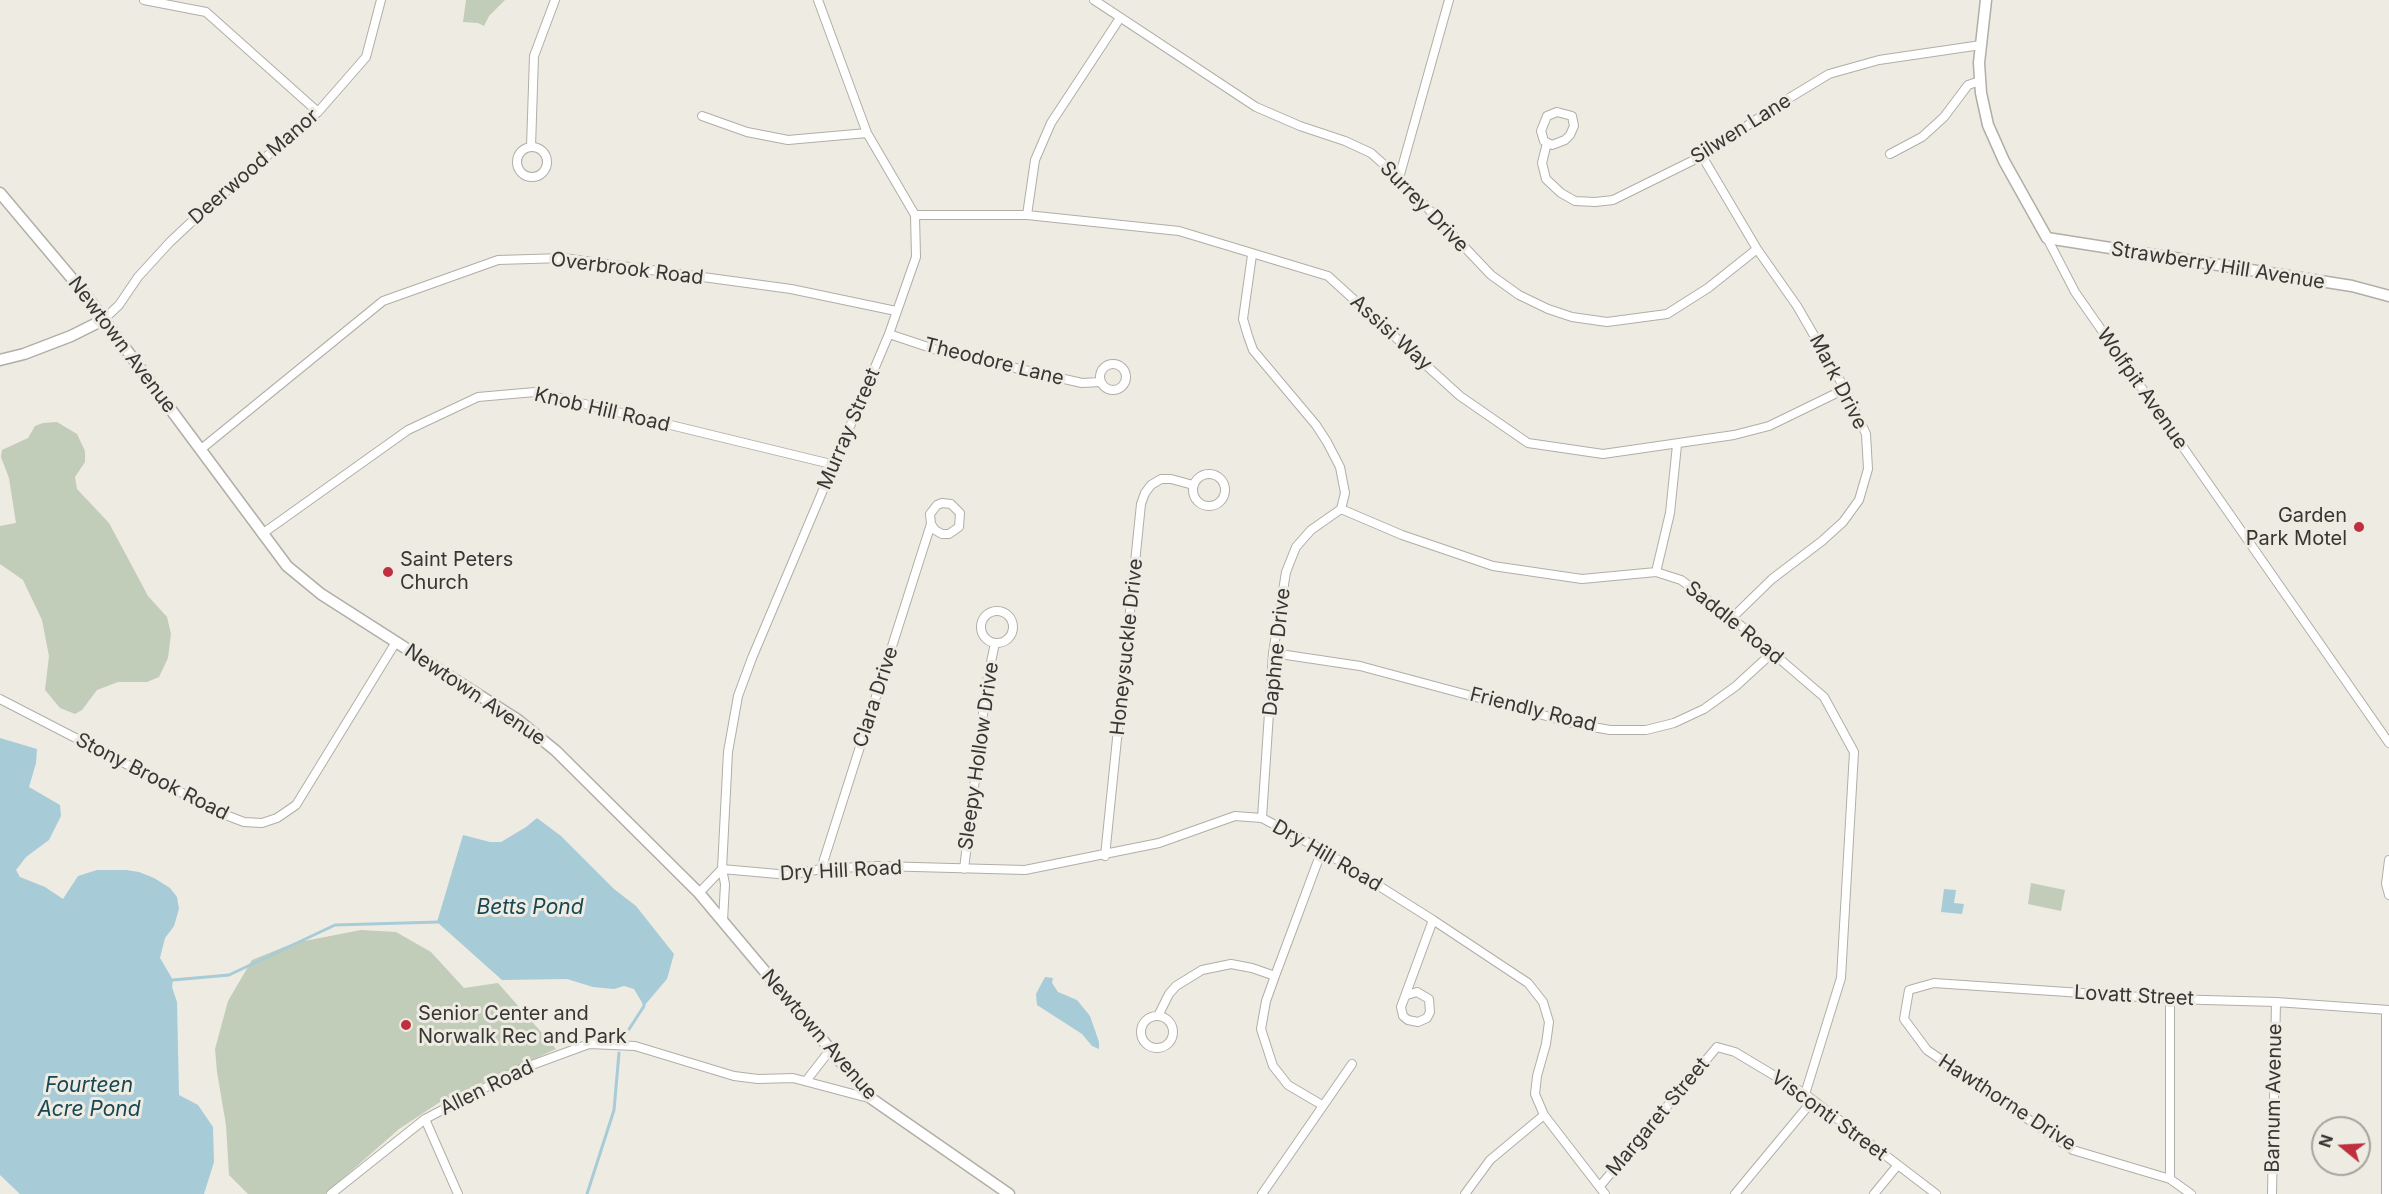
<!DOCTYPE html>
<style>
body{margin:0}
#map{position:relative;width:2389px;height:1194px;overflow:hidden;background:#eeebe3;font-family:Inter,sans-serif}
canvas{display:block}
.north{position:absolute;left:2311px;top:1116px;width:60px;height:60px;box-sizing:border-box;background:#eeebe3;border:2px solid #a5a39d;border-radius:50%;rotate:288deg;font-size:16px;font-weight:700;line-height:24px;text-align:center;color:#373633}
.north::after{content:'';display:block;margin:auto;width:21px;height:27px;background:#bf2f3d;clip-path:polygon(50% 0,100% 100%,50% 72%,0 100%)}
</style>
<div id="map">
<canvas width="2389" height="1194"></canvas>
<div class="north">N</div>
</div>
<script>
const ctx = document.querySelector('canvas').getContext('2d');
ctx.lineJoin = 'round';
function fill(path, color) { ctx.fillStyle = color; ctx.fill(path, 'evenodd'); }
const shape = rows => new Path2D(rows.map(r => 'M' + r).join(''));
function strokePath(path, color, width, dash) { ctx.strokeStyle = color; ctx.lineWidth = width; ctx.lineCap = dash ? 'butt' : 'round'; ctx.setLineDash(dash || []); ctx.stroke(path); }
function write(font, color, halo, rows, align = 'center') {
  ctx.font = font + ' Inter,sans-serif'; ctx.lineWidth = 6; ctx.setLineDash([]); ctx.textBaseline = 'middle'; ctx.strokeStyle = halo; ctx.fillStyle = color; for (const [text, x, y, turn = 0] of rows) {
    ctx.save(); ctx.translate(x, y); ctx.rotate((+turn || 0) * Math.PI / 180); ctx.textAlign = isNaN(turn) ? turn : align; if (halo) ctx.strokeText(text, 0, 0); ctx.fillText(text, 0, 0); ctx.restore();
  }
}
const green = shape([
 [466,0,505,0,489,16,484,26,478,23,463,22],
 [57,422,77,434,85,451,85,462,75,477,77,489,109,523,148,596,167,617,171,634,168,658,159,677,147,682,118,682,97,690,82,710,75,714,60,708,45,690,49,656,42,620,23,580,0,564,0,526,16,523,9,478,1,457,2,450,28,438,35,426,43,423],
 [2031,883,2065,890,2061,911,2028,904],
 [361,930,396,932,431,952,464,988,498,983,556,1049,440,1102,399,1129,325,1194,248,1194,229,1175,226,1125,217,1072,215,1049,228,1001,252,960,294,943]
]);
const water = shape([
 [0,738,37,749,36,763,29,787,60,805,61,816,49,840,26,857,16,870,20,877,45,887,63,899,78,876,97,870,126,870,139,872,154,878,170,888,177,897,179,909,174,926,165,938,160,958,173,980,172,987,177,1002,179,1095,198,1105,213,1127,214,1162,204,1194,20,1194,0,1175],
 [537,818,561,836,614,889,636,906,674,954,667,979,644,1006,634,989,624,986,614,989,593,987,567,979,502,980,437,922,463,835,490,842,501,842,526,827],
 [1944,889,1956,890,1954,903,1964,904,1962,914,1941,912],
 [1045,977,1053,978,1052,983,1058,992,1077,1000,1090,1016,1099,1042,1099,1049,1092,1046,1082,1034,1037,1005,1036,994]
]);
const stream = shape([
 [173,980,229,975,335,925,439,922],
 [624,1037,644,1006,644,1002],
 [587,1194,614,1110,619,1053]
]);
const street = shape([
 [144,0,206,12,318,112],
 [1094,0,1256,107,1300,126,1345,141,1371,153,1399,178,1491,275,1519,295,1548,309,1572,317,1607,322,1667,314,1708,288,1757,249],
 [1557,112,1572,116,1574,126,1570,135,1565,140,1552,145,1544,141,1541,131,1547,116,1557,112],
 [702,116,747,132,788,140,867,133],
 [1547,143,1542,163,1546,179,1561,193,1575,201,1595,202,1613,200,1702,156,1781,103,1829,74,1879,60,1981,45],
 '517 162a15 15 0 1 1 30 0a15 15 0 1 1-30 0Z',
 [531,147,534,56,555,0],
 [1890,154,1922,137,1944,117,1968,85,1980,81],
 [1702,156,1757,249,1797,306,1845,389,1866,434,1868,469,1859,500,1843,522,1822,541,1772,579,1732,618],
 [1399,178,1449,0],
 [915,215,1027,215,1179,231,1328,276,1460,396,1528,443,1603,454,1734,435,1769,426,1845,389],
 [1027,215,1035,160,1051,123,1120,18],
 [2047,238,2075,292,2389,743],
 [1252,255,1243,319,1248,336,1253,350,1316,425,1327,442,1340,467,1345,493,1341,509],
 [103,320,119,305,138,277,170,242,202,212,318,112,366,57,381,0],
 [889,334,940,351,1082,383,1100,382],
 '1100 377a13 13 0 1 1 26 0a13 13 0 1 1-26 0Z',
 [200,450,383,301,498,260,563,258,791,289,896,311],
 '1193 490a16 16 0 1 1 32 0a16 16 0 1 1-32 0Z',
 [1341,509,1402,535,1493,566,1582,579,1656,572,1681,580,1732,618,1824,697,1854,752,1841,978,1805,1094],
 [262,534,408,430,478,397,535,392,835,465],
 [1656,572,1670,513,1677,445],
 '981 627a16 16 0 1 1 32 0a16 16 0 1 1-32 0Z',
 [1273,653,1360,666,1576,724,1610,730,1646,730,1674,723,1704,709,1736,686,1772,653],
 [0,699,223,814,244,822,262,823,277,818,296,805,396,642],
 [1262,818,1273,653,1286,572,1296,547,1311,530,1341,509],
 [1105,856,1141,504,1145,493,1151,485,1161,479,1171,479,1193,485],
 [2389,860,2386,884,2389,895],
 [821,869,931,524,930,514,937,505,942,503,951,504,960,513,959,527,949,534,942,534,935,530,931,524],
 [964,869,987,681,995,643],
 [699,893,722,869,728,752,738,696,752,658,889,334,916,257,915,215,867,133,818,0],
 [723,921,725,884,722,869,789,875,821,869,879,866,1025,870,1159,843,1235,816,1262,818,1322,850,1433,920,1528,983,1543,1002,1549,1022,1546,1044,1537,1076,1535,1094,1544,1115,1605,1194],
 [1407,995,1417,992,1429,999,1430,1012,1427,1018,1418,1022,1408,1020,1403,1016,1401,1007,1433,920],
 [2170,999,2170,1179],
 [1158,1016,1169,994,1176,986,1202,970,1231,964,1252,968,1275,976],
 '1141 1032a16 16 0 1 1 32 0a16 16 0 1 1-32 0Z',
 [806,1081,830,1050],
 [1322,1105,1288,1085,1273,1066,1261,1029,1266,1001,1275,976,1322,850],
 [425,1119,458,1194],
 [1600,1186,1717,1047,1735,1052,1805,1094,1936,1194],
 [331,1194,425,1119,521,1069,589,1044,635,1046,734,1076,758,1079,793,1078,872,1099],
 [1262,1194,1352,1064],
 [1465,1194,1490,1160,1544,1115],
 [1735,1194,1813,1100],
 [1874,1194,1897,1166],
 [2191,1194,2170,1179,2073,1150,1927,1050,1904,1019,1909,990,1934,983,2170,999,2276,1002,2389,1010],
 [2272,1194,2276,1002],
 [2386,1194,2386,1010]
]);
const secondary = shape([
 [1986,0,1979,63,1981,93,1988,125,2004,161,2047,238,2352,286,2389,296],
 [0,193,85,294,287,566,321,594,518,720,556,751,699,893,872,1099,1009,1194],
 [0,360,24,354,71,336,103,320]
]);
const markers = [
 [2359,527,6,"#bf2f3d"],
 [388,572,6,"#bf2f3d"],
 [406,1025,6,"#bf2f3d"]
];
const streetNames = [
 ["Silwen Lane",1741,129,-32],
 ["Deerwood Manor",254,167,-41],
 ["Surrey Drive",1424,207,46],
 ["Strawberry Hill Avenue",2218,266,9],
 ["Overbrook Road",627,269,7],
 ["Assisi Way",1391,333,42],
 ["Newtown Avenue",122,345,53],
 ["Theodore Lane",994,362,14],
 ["Mark Drive",1838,382,63],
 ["Wolfpit Avenue",2142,389,55],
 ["Knob Hill Road",602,410,13],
 ["Murray Street",849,429,-67],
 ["Saddle Road",1734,623,39],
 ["Honeysuckle Drive",1127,647,-84],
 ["Daphne Drive",1277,652,-84],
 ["Newtown Avenue",475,695,34],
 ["Clara Drive",876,697,-72],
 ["Friendly Road",1533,710,14],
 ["Sleepy Hollow Drive",979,756,-82],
 ["Stony Brook Road",152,777,27],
 ["Dry Hill Road",1327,856,30],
 ["Dry Hill Road",841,871,-3],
 ["Lovatt Street",2134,996,3],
 ["Newtown Avenue",819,1035,49],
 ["Allen Road",487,1088,-26],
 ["Barnum Avenue",2274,1098,-89],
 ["Hawthorne Drive",2007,1103,33],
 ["Visconti Street",1829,1116,36],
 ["Margaret Street",1658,1117,-50]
];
const poiNames = [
 ["Garden",2347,516,"right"],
 ["Park Motel",2347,539,"right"],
 ["Saint Peters",400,560],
 ["Church",400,583],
 ["Senior Center and",418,1014],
 ["Norwalk Rec and Park",418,1037]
];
const waterNames = [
 ["Betts Pond",530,908],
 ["Fourteen",89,1086],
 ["Acre Pond",89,1110]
];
fill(green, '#c1ccb9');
fill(water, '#a7cbd7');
strokePath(stream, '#a7cbd7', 3);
strokePath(street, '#b1aea7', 10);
strokePath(secondary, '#b1aea7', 13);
strokePath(street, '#fff', 8);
strokePath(secondary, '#fff', 10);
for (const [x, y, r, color] of markers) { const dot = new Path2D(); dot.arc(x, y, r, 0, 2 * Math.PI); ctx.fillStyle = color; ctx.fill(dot); strokePath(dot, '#eeebe3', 2); }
write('20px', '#373633', '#eeebe3', streetNames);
write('20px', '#373633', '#eeebe3', poiNames, 'left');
write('italic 21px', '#154755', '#eeebe3', waterNames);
</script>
